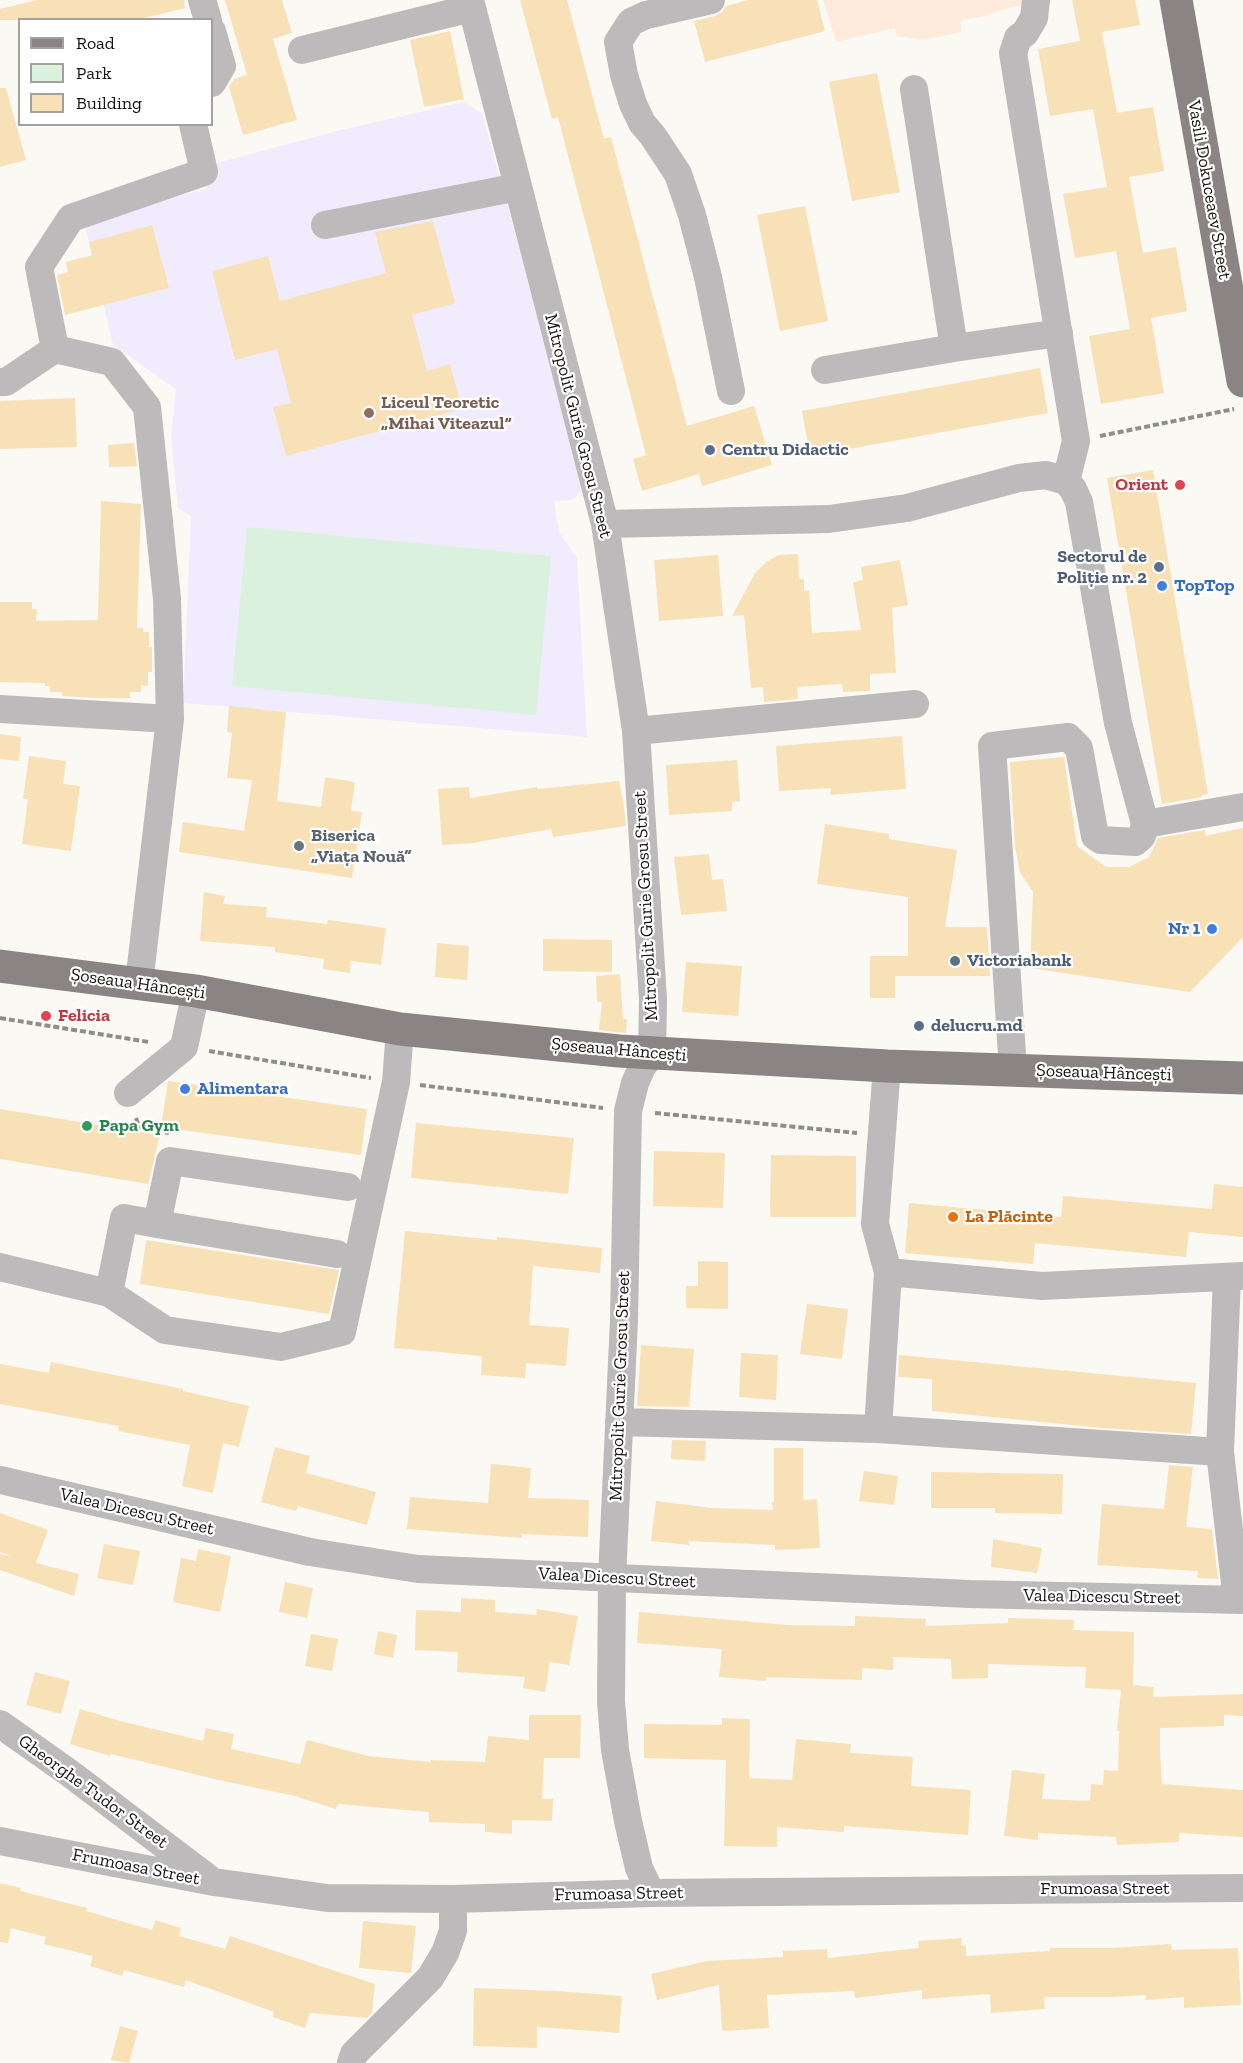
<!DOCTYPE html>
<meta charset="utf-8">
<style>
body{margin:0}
#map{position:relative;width:1243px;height:2063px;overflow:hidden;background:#fbf9f4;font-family:"Zilla Slab",serif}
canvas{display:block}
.legend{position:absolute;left:18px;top:18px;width:195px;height:108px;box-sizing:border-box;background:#fff;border:2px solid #a1a1a0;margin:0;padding:8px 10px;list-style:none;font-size:18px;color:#151412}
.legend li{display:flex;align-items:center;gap:12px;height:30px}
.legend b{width:30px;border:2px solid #a1a1a0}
</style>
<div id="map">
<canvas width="1243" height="2063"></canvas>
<ul class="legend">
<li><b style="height:8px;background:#8a8485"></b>Road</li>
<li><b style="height:16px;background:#d9f1dd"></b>Park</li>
<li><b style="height:16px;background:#f8e1b7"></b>Building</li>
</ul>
</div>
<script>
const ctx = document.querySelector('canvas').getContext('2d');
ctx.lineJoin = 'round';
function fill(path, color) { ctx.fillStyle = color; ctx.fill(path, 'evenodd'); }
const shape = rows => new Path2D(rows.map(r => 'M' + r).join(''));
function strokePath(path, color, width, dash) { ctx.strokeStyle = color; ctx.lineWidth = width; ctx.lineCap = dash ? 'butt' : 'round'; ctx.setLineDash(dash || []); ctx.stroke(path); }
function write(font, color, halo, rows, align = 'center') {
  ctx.font = font + ' "Zilla Slab",serif'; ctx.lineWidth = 4.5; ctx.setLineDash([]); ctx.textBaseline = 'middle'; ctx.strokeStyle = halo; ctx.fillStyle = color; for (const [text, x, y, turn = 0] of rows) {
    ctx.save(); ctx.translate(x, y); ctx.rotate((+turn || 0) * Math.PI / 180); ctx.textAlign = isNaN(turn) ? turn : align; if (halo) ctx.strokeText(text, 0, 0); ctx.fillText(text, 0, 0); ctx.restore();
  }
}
const education = shape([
 [463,102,482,113,584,484,584,489,572,500,554,501,559,532,577,558,587,737,183,703,191,516,178,508,171,437,176,389,113,345,84,220,206,189,217,163,337,131]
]);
const medical = shape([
 [823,0,1031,0,1032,3,1009,8,981,17,961,20,961,32,924,40,896,36,895,28,836,42]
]);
const green = shape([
 [247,527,551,556,536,715,232,686]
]);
const building = shape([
 [37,0,184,0,185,8,136,20,0,20,0,9],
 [225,0,282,0,292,33,273,39,297,120,243,135,229,87,234,79,247,75],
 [520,0,567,0,604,139,611,137,687,426,754,406,772,465,702,486,699,474,642,491,633,459,646,455,558,117,552,119],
 [748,0,817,0,825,31,705,62,694,21,715,16,722,12,726,6],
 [1072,0,1135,0,1140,25,1102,32,1117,113,1153,107,1164,171,1129,177,1143,253,1176,247,1187,311,1151,318,1164,393,1101,404,1089,336,1130,329,1116,251,1075,258,1063,194,1107,187,1093,109,1050,116,1038,49,1080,41],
 [450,31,464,99,424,107,410,40],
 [877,73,900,192,852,201,829,82],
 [0,88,6,88,26,160,0,167],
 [805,206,828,321,780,331,757,215],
 [433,221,455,303,412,315,427,371,450,364,462,409,286,456,273,407,291,403,277,349,235,360,212,271,268,256,280,301,386,273,375,232],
 [152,225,169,288,65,315,57,275,68,272,66,262,92,255,89,242],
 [1040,368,1048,413,810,456,802,411],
 [75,398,77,447,0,449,0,401],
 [134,443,137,466,109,467,108,445],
 [1153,470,1208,794,1202,795,1202,797,1162,804,1107,478],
 [101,501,141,504,137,628,143,628,143,632,149,632,149,647,152,647,152,672,148,672,148,686,141,685,141,692,130,692,130,698,98,698,62,696,62,692,50,692,50,686,45,686,45,683,0,682,0,602,32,602,32,609,37,609,36,621,98,620],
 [798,554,799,579,804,579,804,591,809,590,812,633,861,630,853,582,863,580,861,567,900,560,908,605,892,608,896,673,870,674,870,691,843,692,842,684,797,687,798,699,764,702,763,687,751,688,744,615,732,616,755,573,766,562,779,555],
 [718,555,723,616,659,621,654,560],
 [229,706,286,712,277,801,321,807,325,777,355,782,351,811,362,812,352,878,179,852,183,822,244,831,252,780,227,778,232,733,227,732],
 [0,734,21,737,19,761,0,759],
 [902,736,906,789,830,795,831,788,779,791,776,746],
 [29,756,66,761,63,784,80,786,71,851,22,844,28,799,23,799],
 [1064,757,1077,846,1106,867,1129,867,1149,857,1158,838,1205,830,1205,836,1243,828,1243,937,1190,992,1030,968,1033,892,1020,872,1015,847,1010,762],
 [737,760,740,801,732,802,732,811,669,815,666,765],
 [619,781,624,806,626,826,553,837,551,829,473,843,442,845,438,789,469,787,470,798,537,787,537,789],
 [825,824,889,834,889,839,957,850,945,927,987,927,990,976,895,976,895,998,870,998,870,956,908,956,908,897,817,884],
 [709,854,712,880,723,879,727,911,681,915,674,857],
 [204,892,225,896,223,904,267,907,266,917,327,924,328,920,386,928,381,965,351,961,350,973,323,969,324,959,275,952,275,947,200,941],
 [543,939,612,940,612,972,543,971],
 [437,943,469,946,467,980,435,977],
 [686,962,742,966,738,1016,682,1012],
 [620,974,623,1019,627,1019,626,1033,599,1030,602,1002,597,1002,596,976],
 [168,1081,367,1109,361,1155,161,1127],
 [0,1109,160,1135,148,1184,0,1159],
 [416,1123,574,1138,568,1194,411,1178],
 [654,1151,725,1153,723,1208,653,1206],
 [771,1155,856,1156,856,1217,770,1217],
 [1214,1184,1243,1187,1243,1237,1189,1232,1186,1257,1035,1243,1033,1264,905,1253,909,1203,1061,1217,1063,1196,1212,1209],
 [405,1231,497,1240,497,1237,602,1248,600,1273,533,1266,529,1325,569,1328,566,1366,526,1363,525,1378,481,1375,482,1356,394,1348],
 [146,1240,339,1270,329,1314,140,1284],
 [698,1261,728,1262,728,1309,686,1308,686,1286,698,1286],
 [807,1304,848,1309,842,1359,800,1354],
 [641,1345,694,1349,689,1407,637,1406],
 [741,1353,778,1355,776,1400,739,1397],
 [899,1355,1196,1383,1191,1434,1103,1428,932,1411,932,1379,898,1377],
 [51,1362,183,1389,183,1391,249,1406,239,1447,223,1443,213,1493,182,1486,190,1445,118,1431,119,1426,0,1404,0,1364,49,1373],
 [672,1440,706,1441,705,1461,671,1459],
 [275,1447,310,1456,306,1473,376,1492,367,1525,298,1506,296,1511,261,1502],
 [774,1448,803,1448,803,1500,817,1499,820,1548,775,1550,775,1545,689,1541,689,1545,651,1541,656,1501,712,1508,773,1510,772,1502,774,1502],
 [491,1464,531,1468,528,1498,589,1500,588,1537,522,1534,522,1538,407,1529,410,1497,488,1503],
 [1169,1465,1193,1467,1186,1527,1212,1529,1218,1579,1197,1578,1198,1571,1097,1565,1102,1504,1164,1509],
 [864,1471,898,1476,894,1505,859,1501],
 [931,1472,1063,1474,1062,1514,995,1513,995,1508,931,1508],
 [0,1513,48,1530,36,1563,79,1574,74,1596,0,1570,0,1554,11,1556,0,1552],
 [993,1539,1042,1548,1037,1573,991,1567],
 [104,1544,140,1551,133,1585,97,1578],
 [198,1549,231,1556,220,1612,173,1602,181,1558,196,1561],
 [285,1582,313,1588,307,1618,279,1612],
 [461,1598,495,1600,495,1612,536,1615,537,1609,578,1616,569,1665,550,1662,545,1692,523,1688,525,1677,457,1672,458,1652,415,1650,416,1610,461,1612],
 [639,1612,787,1625,855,1626,855,1616,926,1619,925,1626,1008,1623,1008,1618,1074,1620,1073,1630,1134,1632,1133,1685,1154,1687,1153,1697,1243,1694,1243,1716,1224,1715,1224,1726,1160,1728,1160,1751,1162,1784,1243,1790,1243,1837,1179,1833,1179,1842,1117,1845,1116,1837,1038,1833,1038,1840,1004,1836,1012,1770,1045,1774,1042,1799,1090,1801,1091,1784,1103,1785,1104,1770,1118,1771,1119,1731,1117,1731,1121,1690,1085,1688,1086,1667,988,1664,988,1678,952,1679,951,1659,893,1657,893,1670,862,1668,862,1680,766,1677,766,1681,719,1677,722,1649,637,1643],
 [378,1631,397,1635,393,1658,374,1654],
 [311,1634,338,1639,332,1671,305,1666],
 [35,1672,70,1681,61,1714,26,1705],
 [80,1709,120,1721,203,1741,206,1728,234,1734,231,1749,300,1764,307,1740,368,1756,431,1762,431,1760,485,1762,488,1736,529,1740,529,1715,581,1715,580,1758,544,1758,542,1799,553,1799,552,1821,512,1820,512,1834,485,1832,485,1824,429,1822,429,1812,338,1804,336,1809,291,1795,223,1781,111,1754,110,1756,70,1744],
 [722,1718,750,1719,749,1778,792,1780,796,1739,851,1744,850,1753,913,1757,911,1786,971,1790,968,1835,844,1826,844,1832,777,1827,777,1847,724,1846,726,1760,644,1758,644,1724,722,1725],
 [0,1883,21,1888,20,1891,87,1908,86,1911,152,1930,155,1920,181,1928,179,1936,225,1949,230,1936,375,1984,372,2012,367,2018,310,2013,305,2028,273,2017,274,2012,186,1980,184,1987,124,1970,122,1976,90,1966,93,1956,44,1944,46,1937,11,1928,8,1943,0,1942],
 [363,1921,416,1926,411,1973,359,1968],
 [962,1938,961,1945,966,1946,966,1956,1050,1951,1050,1948,1113,1948,1171,1944,1172,1950,1238,1948,1241,2005,1184,2008,1184,1997,1146,2000,1146,1995,1114,1997,1044,1997,1045,2009,991,2013,990,1994,922,1999,922,1990,855,1998,854,1991,767,1995,769,2028,722,2031,719,1985,657,2000,651,1974,707,1961,783,1957,783,1951,827,1949,828,1958,919,1948,918,1941],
 [474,1988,557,1991,622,1996,619,2033,537,2027,537,2048,473,2046],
 [120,2026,138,2031,129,2063,111,2060]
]);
const path = shape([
 [1100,436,1234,409],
 [0,1018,149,1042],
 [209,1051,371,1078],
 [420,1085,603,1108],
 [655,1113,857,1133],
 [136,1118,139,1127,169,1133]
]);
const minor = shape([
 [202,0,208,20],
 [470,0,605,524,636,731,653,999,652,1054,642,1067,635,1083,628,1111,624,1320,612,1578,611,1701,615,1750,628,1821,639,1868,651,1893],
 [711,0,646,15,631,22,618,42,624,75,633,104,642,123,653,136,678,174,692,215,708,277,731,391],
 [1036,0,1034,18,1025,33,1018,38,1013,53,1076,441,1066,481],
 [212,31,222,66,212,83],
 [302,50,472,8],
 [914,89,954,348],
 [325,225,518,187],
 [55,349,39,267,71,218,204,172,193,124],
 [825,370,954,348,1059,333],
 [0,382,6,382,55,349,112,362,147,407,167,599,170,719,139,983],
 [605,524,829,519,907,508,1019,478,1046,475,1066,481,1073,489,1079,502,1118,723,1145,824,1142,836,1135,842,1101,840,1095,836,1079,748,1068,737,992,746,1013,1070],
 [0,709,170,719],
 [636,731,915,704],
 [1145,824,1243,807],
 [887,1066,875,1224,888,1272,878,1429,1220,1452],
 [128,1093,184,1047,196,991],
 [337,1254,157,1224,170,1161,348,1187],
 [0,1267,109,1293,165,1330,281,1347,342,1332,396,1082,400,1029],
 [888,1272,1042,1286,1243,1276],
 [1227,1277,1220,1452,1237,1600],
 [109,1293,124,1218,157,1224],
 [619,1422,878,1429],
 [0,1480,310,1552,418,1569,970,1594,1243,1600],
 [0,1724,68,1772,208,1878],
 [0,1841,214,1882,327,1898,453,1899,651,1893,1243,1888],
 [351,2063,354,2054,430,1978,445,1953,453,1931,453,1899]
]);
const major = shape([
 [1176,0,1243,381],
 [0,966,196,991,400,1029,619,1051,887,1066,1243,1078]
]);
const markers = [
 [369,413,6,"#8d6e63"],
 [710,450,6,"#5c6f8a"],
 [1180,485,6,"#e0444e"],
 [1159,567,6,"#5c6f8a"],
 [1162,586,6,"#3f7fe0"],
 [299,846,6,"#6b7280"],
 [1212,929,6,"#3f7fe0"],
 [955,961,6,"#5c6f8a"],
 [46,1016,6,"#e0444e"],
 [919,1026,6,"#5c6f8a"],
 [185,1089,6,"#3f7fe0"],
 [87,1126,6,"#2e9e5b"],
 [953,1217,6,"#e8710a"]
];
const streetNames = [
 ["Vasili Dokuceaev Street",1209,190,80],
 ["Mitropolit Gurie Grosu Street",578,426,76],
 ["Mitropolit Gurie Grosu Street",646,906,-93],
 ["Șoseaua Hâncești",138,984,8],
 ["Șoseaua Hâncești",619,1050,5],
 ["Șoseaua Hâncești",1104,1073,2],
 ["Mitropolit Gurie Grosu Street",620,1386,-88],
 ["Valea Dicescu Street",137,1512,13],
 ["Valea Dicescu Street",617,1578,3],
 ["Valea Dicescu Street",1102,1597,1],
 ["Gheorghe Tudor Street",93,1792,36],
 ["Frumoasa Street",136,1867,11],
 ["Frumoasa Street",1105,1889],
 ["Frumoasa Street",619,1894,-1]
];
const educationNames = [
 ["Liceul Teoretic",381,403],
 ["„Mihai Viteazul“",381,424]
];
const serviceNames = [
 ["Centru Didactic",722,450],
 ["Sectorul de",1147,557,"right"],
 ["Poliție nr. 2",1147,578,"right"],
 ["Victoriabank",967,961],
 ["delucru.md",931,1026]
];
const healthNames = [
 ["Orient",1168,485],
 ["Felicia",58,1016,"left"]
];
const shopNames = [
 ["TopTop",1174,586],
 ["Nr 1",1200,929,"right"],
 ["Alimentara",197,1089]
];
const worshipNames = [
 ["Biserica",311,836],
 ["„Viața Nouă”",311,857]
];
const leisureNames = [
 ["Papa Gym",99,1126]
];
const foodNames = [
 ["La Plăcinte",965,1217]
];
fill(education, '#f1ecfd');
fill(medical, '#feebdb');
fill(green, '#d9f1dd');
fill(building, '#f8e1b7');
strokePath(path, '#8f8d8a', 4, [6, 3]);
strokePath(minor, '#bcbaba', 28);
strokePath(major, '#8a8485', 33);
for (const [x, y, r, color] of markers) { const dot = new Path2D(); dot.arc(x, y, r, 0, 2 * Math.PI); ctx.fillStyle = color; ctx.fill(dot); strokePath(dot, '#fff', 2); }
write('18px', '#151412', '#fff', streetNames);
write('bold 18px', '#785e54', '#fff', educationNames, 'left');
write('bold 18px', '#4e5e75', '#fff', serviceNames, 'left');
write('bold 18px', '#be3a42', '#fff', healthNames, 'right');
write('bold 18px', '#366cbe', '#fff', shopNames, 'left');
write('bold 18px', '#5b616d', '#fff', worshipNames, 'left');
write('bold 18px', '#27864d', '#fff', leisureNames, 'left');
write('bold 18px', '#c56008', '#fff', foodNames, 'left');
</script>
